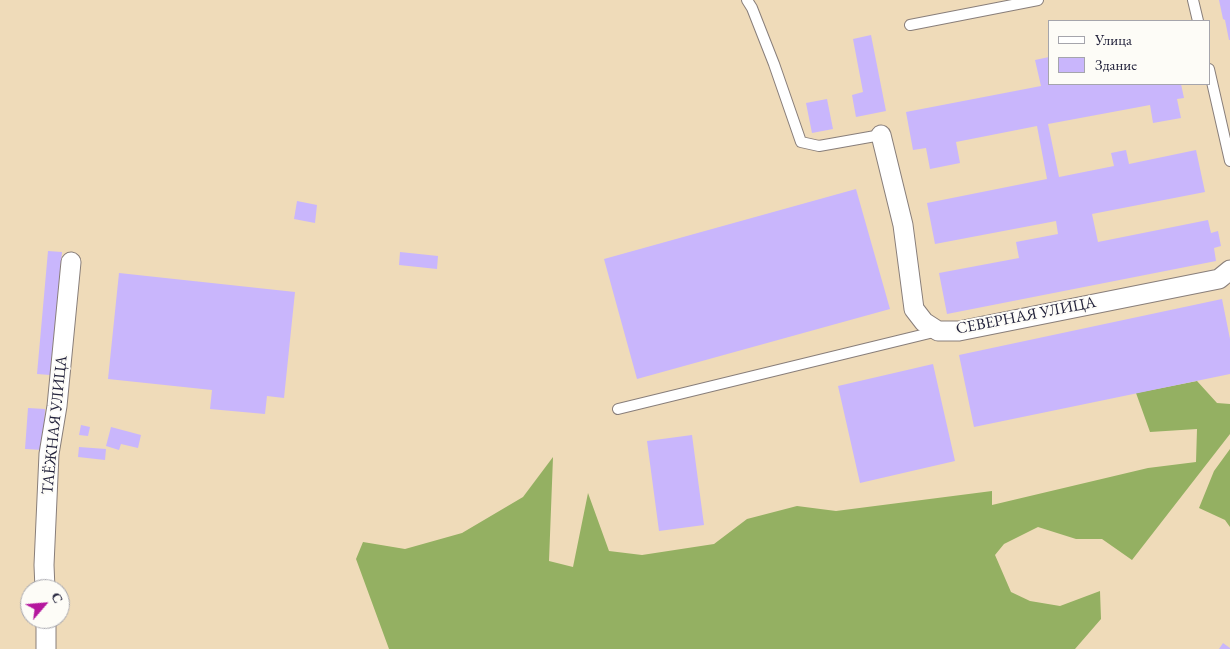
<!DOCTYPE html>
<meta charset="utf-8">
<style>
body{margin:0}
#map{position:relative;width:1230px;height:649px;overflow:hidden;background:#efdbb9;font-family:"EB Garamond",serif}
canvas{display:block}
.legend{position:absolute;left:1048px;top:20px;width:162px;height:65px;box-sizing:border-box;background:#fdfcf7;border:1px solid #a5a5ac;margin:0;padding:6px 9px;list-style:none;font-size:15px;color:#22223b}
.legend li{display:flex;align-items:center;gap:10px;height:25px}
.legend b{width:25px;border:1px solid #a5a5ac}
.north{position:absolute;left:20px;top:579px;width:50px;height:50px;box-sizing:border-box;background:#fdfcf7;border:1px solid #a5a5ac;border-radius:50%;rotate:63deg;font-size:14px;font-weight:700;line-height:20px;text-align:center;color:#22223b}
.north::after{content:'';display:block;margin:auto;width:18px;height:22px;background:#b5179e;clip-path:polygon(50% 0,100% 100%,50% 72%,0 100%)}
</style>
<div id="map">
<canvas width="1230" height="649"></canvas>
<ul class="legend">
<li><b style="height:6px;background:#fff"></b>Улица</li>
<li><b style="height:14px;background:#c9b6fc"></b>Здание</li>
</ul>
<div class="north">С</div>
</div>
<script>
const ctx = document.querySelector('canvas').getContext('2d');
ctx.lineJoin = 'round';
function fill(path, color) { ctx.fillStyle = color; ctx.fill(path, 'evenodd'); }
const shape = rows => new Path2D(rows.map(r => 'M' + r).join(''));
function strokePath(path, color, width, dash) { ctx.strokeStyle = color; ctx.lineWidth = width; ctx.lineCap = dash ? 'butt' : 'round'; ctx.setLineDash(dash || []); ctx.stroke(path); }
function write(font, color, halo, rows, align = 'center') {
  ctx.font = font + ' "EB Garamond",serif'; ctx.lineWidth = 4; ctx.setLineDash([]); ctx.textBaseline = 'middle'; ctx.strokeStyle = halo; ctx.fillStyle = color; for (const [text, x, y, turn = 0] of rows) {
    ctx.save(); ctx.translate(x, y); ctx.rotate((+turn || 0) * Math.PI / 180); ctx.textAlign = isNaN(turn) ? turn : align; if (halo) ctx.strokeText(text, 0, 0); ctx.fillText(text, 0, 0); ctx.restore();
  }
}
const forest = shape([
 [1197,381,1217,403,1230,404,1230,434,1132,560,1102,539,1076,539,1038,527,1004,544,995,555,1011,592,1030,601,1060,606,1100,591,1101,619,1075,649,389,649,356,559,363,542,405,549,462,533,523,497,553,457,549,561,573,567,588,493,609,551,642,555,714,544,747,519,797,506,836,511,992,491,992,505,1148,468,1196,462,1197,429,1150,432,1136,393],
 [1230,449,1230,527,1225,520,1199,508,1214,471]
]);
const building = shape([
 [1219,0,1230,0,1230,40,1229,40,1225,20,1223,19],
 [871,35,886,111,856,117,852,95,863,92,853,39],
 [1049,57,1049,84,1181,84,1184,98,1177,99,1181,118,1153,123,1150,105,1048,124,1059,177,1114,166,1111,153,1126,150,1129,164,1196,150,1205,192,1092,214,1098,242,1208,220,1211,233,1218,231,1221,246,1214,248,1216,261,947,314,939,273,1019,258,1016,242,1058,234,1056,221,935,244,927,203,1047,179,1037,126,956,142,960,163,930,169,926,148,913,150,906,112,1041,86,1035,60],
 [827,99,833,129,812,133,806,103],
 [856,189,890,309,637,379,604,259],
 [297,201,317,205,315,223,294,219],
 [48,251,62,252,50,375,37,374],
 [400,252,438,256,437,269,399,265],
 [119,273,295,292,284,398,267,396,265,414,210,409,212,390,108,379],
 [1222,299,1230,339,1230,374,974,427,959,355],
 [933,364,955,461,860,483,838,386],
 [28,408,45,409,43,450,25,449],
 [81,425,90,427,88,436,79,435],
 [111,427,141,435,138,448,121,444,119,450,106,446],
 [692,435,704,525,659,531,647,441],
 [79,447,106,449,105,460,78,457],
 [1223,643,1230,648,1230,649,1219,649]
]);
const service = shape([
 [747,0,752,8,774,64,801,142,819,146,881,135],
 [1193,0,1198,21],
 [910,25,1038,0],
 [1209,69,1230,161],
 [618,409,938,331]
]);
const minor = shape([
 [881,135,903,225,914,309,924,322,938,331,959,331,1219,279,1230,270],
 [45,589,44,565,49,454,57,406,71,262],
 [46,619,46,649]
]);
const streetNames = [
 ["СЕВЕРНАЯ УЛИЦА",1026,316,-11],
 ["ТАЁЖНАЯ УЛИЦА",55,425,-84]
];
fill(forest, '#94b062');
fill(building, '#c9b6fc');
strokePath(service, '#887e7a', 12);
strokePath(minor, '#887e7a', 21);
strokePath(service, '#fff', 10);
strokePath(minor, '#fff', 19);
write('16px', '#22223b', '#fdfcf7', streetNames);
</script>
